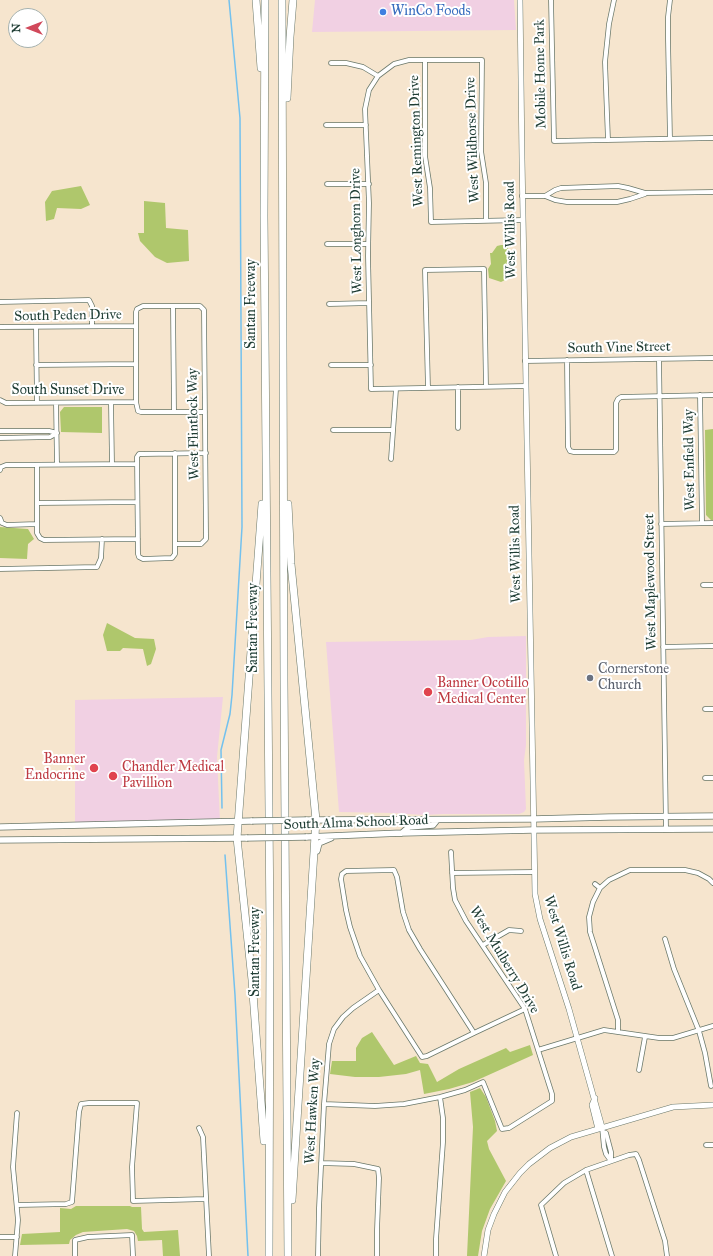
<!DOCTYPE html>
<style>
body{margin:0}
#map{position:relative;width:713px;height:1256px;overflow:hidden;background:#f6e5ce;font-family:"IM FELL Great Primer",serif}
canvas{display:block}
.north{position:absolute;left:8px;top:8px;width:40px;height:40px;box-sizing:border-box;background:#fff;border:1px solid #a5b1ae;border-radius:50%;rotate:270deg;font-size:11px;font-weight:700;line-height:16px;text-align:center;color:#1f3d34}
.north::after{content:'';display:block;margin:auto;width:14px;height:18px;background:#d1495b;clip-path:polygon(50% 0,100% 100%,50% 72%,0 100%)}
</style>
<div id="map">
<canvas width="713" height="1256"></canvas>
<div class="north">N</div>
</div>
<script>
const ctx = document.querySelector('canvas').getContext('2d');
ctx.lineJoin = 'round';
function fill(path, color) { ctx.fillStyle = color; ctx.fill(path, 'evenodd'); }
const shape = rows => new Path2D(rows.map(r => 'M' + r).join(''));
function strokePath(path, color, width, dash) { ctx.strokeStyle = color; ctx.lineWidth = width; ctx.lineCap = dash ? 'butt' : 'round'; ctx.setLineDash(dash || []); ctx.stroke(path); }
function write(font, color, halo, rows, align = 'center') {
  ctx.font = font + ' "IM FELL Great Primer",serif'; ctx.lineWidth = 4; ctx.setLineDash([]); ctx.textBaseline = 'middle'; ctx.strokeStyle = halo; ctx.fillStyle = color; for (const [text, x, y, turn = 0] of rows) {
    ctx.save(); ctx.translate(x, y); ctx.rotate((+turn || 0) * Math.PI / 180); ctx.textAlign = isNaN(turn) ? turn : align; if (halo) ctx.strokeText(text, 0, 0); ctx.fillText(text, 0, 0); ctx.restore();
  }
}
const built = shape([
 [315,0,514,0,516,30,312,32],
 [526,636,526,745,524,760,526,809,524,812,519,814,443,814,424,815,392,813,339,812,326,642,471,640,488,637],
 [223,697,217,757,220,822,75,825,75,700]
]);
const green = shape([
 [81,186,90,205,81,209,57,208,54,219,46,221,45,202,52,191],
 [144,201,165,203,166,228,188,230,189,261,167,263,155,257,140,241,138,233,144,233],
 [501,245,505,245,508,247,511,267,507,279,501,282,489,278,488,269,491,264,490,253,492,253,497,246],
 [64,407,102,407,102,433,61,432,60,412],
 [713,429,713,520,711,520,706,515,705,430],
 [0,527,28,529,34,539,28,544,27,559,0,558],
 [107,623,135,638,154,639,156,649,151,664,147,666,143,649,123,648,120,651,107,651,103,635],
 [372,1032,394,1065,416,1056,420,1063,428,1064,437,1082,459,1069,506,1048,510,1052,530,1045,533,1055,473,1082,449,1089,424,1094,420,1070,406,1074,379,1077,355,1077,330,1074,332,1061,356,1061,356,1048,362,1038],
 [480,1088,486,1097,495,1121,497,1131,487,1141,489,1149,506,1181,490,1209,482,1231,478,1256,467,1256,473,1127,470,1092],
 [76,1206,130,1206,132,1207,141,1207,142,1229,144,1232,178,1230,180,1256,163,1256,162,1240,138,1241,137,1236,134,1231,127,1229,83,1232,76,1235,70,1240,69,1244,20,1245,22,1234,60,1232,60,1208,71,1209]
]);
const stream = shape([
 [222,808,221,750,230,714,232,695,242,527,240,118,229,0],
 [225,855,235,995,248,1256]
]);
const minor = shape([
 [551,0,554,141,713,138],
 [670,0,668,17,668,39,670,139],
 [425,60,425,156,430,188,431,222,523,220],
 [331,63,346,63,363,67,378,76],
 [326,125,366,125],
 [608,140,605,62,609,24,614,0],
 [327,184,369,184],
 [522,196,545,196,555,200,567,202,617,202,630,199,645,194],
 [545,196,555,190,561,188,618,186,628,188,645,193,713,192],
 [486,220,486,183,481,151,482,60,409,60,394,64,378,76,369,90,365,109,369,203,368,256,371,389,526,386],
 [327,244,368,244],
 [0,302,89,300,92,306,92,326],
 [329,304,369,303],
 [173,306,174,412],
 [0,327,136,326],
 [36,327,37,403],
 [659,359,666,829],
 [567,360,568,447,570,451,574,452,614,452,616,450,616,403,618,399,621,397,713,395],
 [525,361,713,358],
 [36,365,136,364],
 [331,365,371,365],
 [458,387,458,428],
 [428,388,425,270,484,269,486,387],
 [700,395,702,523],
 [0,400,6,403,136,402],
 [56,403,57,464],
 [111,403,112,464],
 [333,430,392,430],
 [0,431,49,431,57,433],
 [0,438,50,437,57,433],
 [175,453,175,554,172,558,143,559,139,557,138,554,137,457,139,454,143,454,206,453],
 [391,459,396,389],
 [37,465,37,533,40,538,44,540,138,539],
 [0,470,1,467,6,465,137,464],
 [37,503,137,502],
 [0,518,2,523,7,525,37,524],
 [661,524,713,523],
 [175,544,201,544,206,539,206,535,204,310,200,306,143,306,137,309,136,312,136,402,138,411,141,412,205,412],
 [0,569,97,567,101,558,102,539],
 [703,585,713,585],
 [663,647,713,646],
 [705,709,713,709],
 [705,778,713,778],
 [452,873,534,872],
 [595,884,600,888],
 [665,939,674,969,699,1031,705,1053,711,1086],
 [483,945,509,930,521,931],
 [618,1032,618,1020,590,932,589,917,593,902,600,888,609,880,630,870,685,870,698,873,709,879,713,883],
 [474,1033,420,949,409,930,403,912,397,877,394,870,346,871,342,874,341,879,346,910,350,927,360,956,379,990,422,1057,427,1056,474,1033,525,1009],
 [538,1050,604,1030,659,1038,673,1038,713,1026],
 [639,1070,645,1037],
 [324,1104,375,1106,404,1104,440,1097,465,1090,483,1082,502,1129,509,1128,552,1101,552,1094,525,1009,466,921,455,900,453,888,451,852],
 [602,1127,604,1147,606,1154,611,1161],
 [199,1128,203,1137,209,1256],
 [603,1132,606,1133,611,1152,611,1160],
 [706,1145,713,1145],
 [321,1163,354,1164,378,1169,379,1178,377,1230,377,1256],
 [586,1170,612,1256],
 [17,1205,66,1204,72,1202,79,1112,81,1104,89,1103,137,1103,132,1167,133,1201,206,1199],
 [0,1237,17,1237],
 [15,1256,18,1220,13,1167,17,1113],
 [75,1256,75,1240,88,1237,132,1235,133,1256],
 [318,1256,319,1208,324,1104,329,1044,334,1029,343,1017,353,1008,379,990],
 [436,1256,436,1239,443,1142,443,1118,440,1097],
 [556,1256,541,1205,564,1183,586,1170,629,1155,636,1154,639,1160,665,1241,667,1256]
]);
const tertiary = shape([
 [520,0,522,159,535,894,540,919,569,1009,602,1127],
 [595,1098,592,1105,598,1129],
 [484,1256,488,1230,494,1214,505,1192,520,1173,529,1164,550,1148,571,1137,673,1107,713,1105]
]);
const secondary = shape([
 [306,820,533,819,609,817,713,816],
 [0,827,252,821],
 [402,833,409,827,433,825,437,820],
 [306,837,402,833,533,830,713,829],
 [0,840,247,838],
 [317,851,319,843,331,838]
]);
const motorway = shape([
 [256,0,261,68],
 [265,0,264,216,270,931,269,1256],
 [282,0,284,680,288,1256],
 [287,98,290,37,293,0],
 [262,504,237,838,252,980,264,1141],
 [288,504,291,564,316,820,292,1200]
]);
const secondaryBridge = shape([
 [252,821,306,820],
 [247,838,306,837]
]);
const markers = [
 [383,12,4,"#3f7fe0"],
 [590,678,4,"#6b7280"],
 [428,692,5,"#e0444e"],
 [94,768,5,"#e0444e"],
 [113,776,5,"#e0444e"]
];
const shopNames = [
 ["WinCo Foods",391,12]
];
const streetNames = [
 ["Mobile Home Park",541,74,-91],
 ["West Wildhorse Drive",473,140,-92],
 ["West Remington Drive",417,141,-92],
 ["West Willis Road",511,230,-91],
 ["West Longhorn Drive",357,231,-91],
 ["Santan Freeway",252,304,-90],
 ["South Peden Drive",68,316,-1],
 ["South Vine Street",619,348,-1],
 ["South Sunset Drive",68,391],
 ["West Flintlock Way",194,424,-91],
 ["West Enfield Way",690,460,-91],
 ["West Willis Road",516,554,-91],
 ["West Maplewood Street",651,582,-91],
 ["Santan Freeway",254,628,-90],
 ["South Alma School Road",356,823,-2],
 ["West Willis Road",562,943,73],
 ["Santan Freeway",256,952,-90],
 ["West Mulberry Drive",504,960,59],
 ["West Hawken Way",313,1111,-87]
];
const worshipNames = [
 ["Cornerstone",598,670],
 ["Church",598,686]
];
const healthNames = [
 ["Banner Ocotillo",437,684],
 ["Medical Center",437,700],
 ["Banner",85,760,"right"],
 ["Endocrine",85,776,"right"],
 ["Chandler Medical",122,768],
 ["Pavillion",122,784]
];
fill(built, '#f1d0e3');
fill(green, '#afc76c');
strokePath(stream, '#73c1ee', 1.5);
strokePath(minor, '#6a786a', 5.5);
strokePath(tertiary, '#6a786a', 6);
strokePath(secondary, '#6a786a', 7);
strokePath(motorway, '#6a786a', 8);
strokePath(minor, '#fff', 4);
strokePath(tertiary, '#fff', 5);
strokePath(secondary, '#fff', 5.5);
strokePath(motorway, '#fff', 7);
strokePath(secondaryBridge, '#6a786a', 7, []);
strokePath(secondaryBridge, '#fff', 5.5);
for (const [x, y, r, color] of markers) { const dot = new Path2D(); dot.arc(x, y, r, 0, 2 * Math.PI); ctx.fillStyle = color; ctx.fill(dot); strokePath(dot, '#fff', 1.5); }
write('14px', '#366cbe', '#fff', shopNames, 'left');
write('14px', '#1f3d34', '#fff', streetNames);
write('14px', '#5b616d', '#fff', worshipNames, 'left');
write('14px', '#be3a42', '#fff', healthNames, 'left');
</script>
